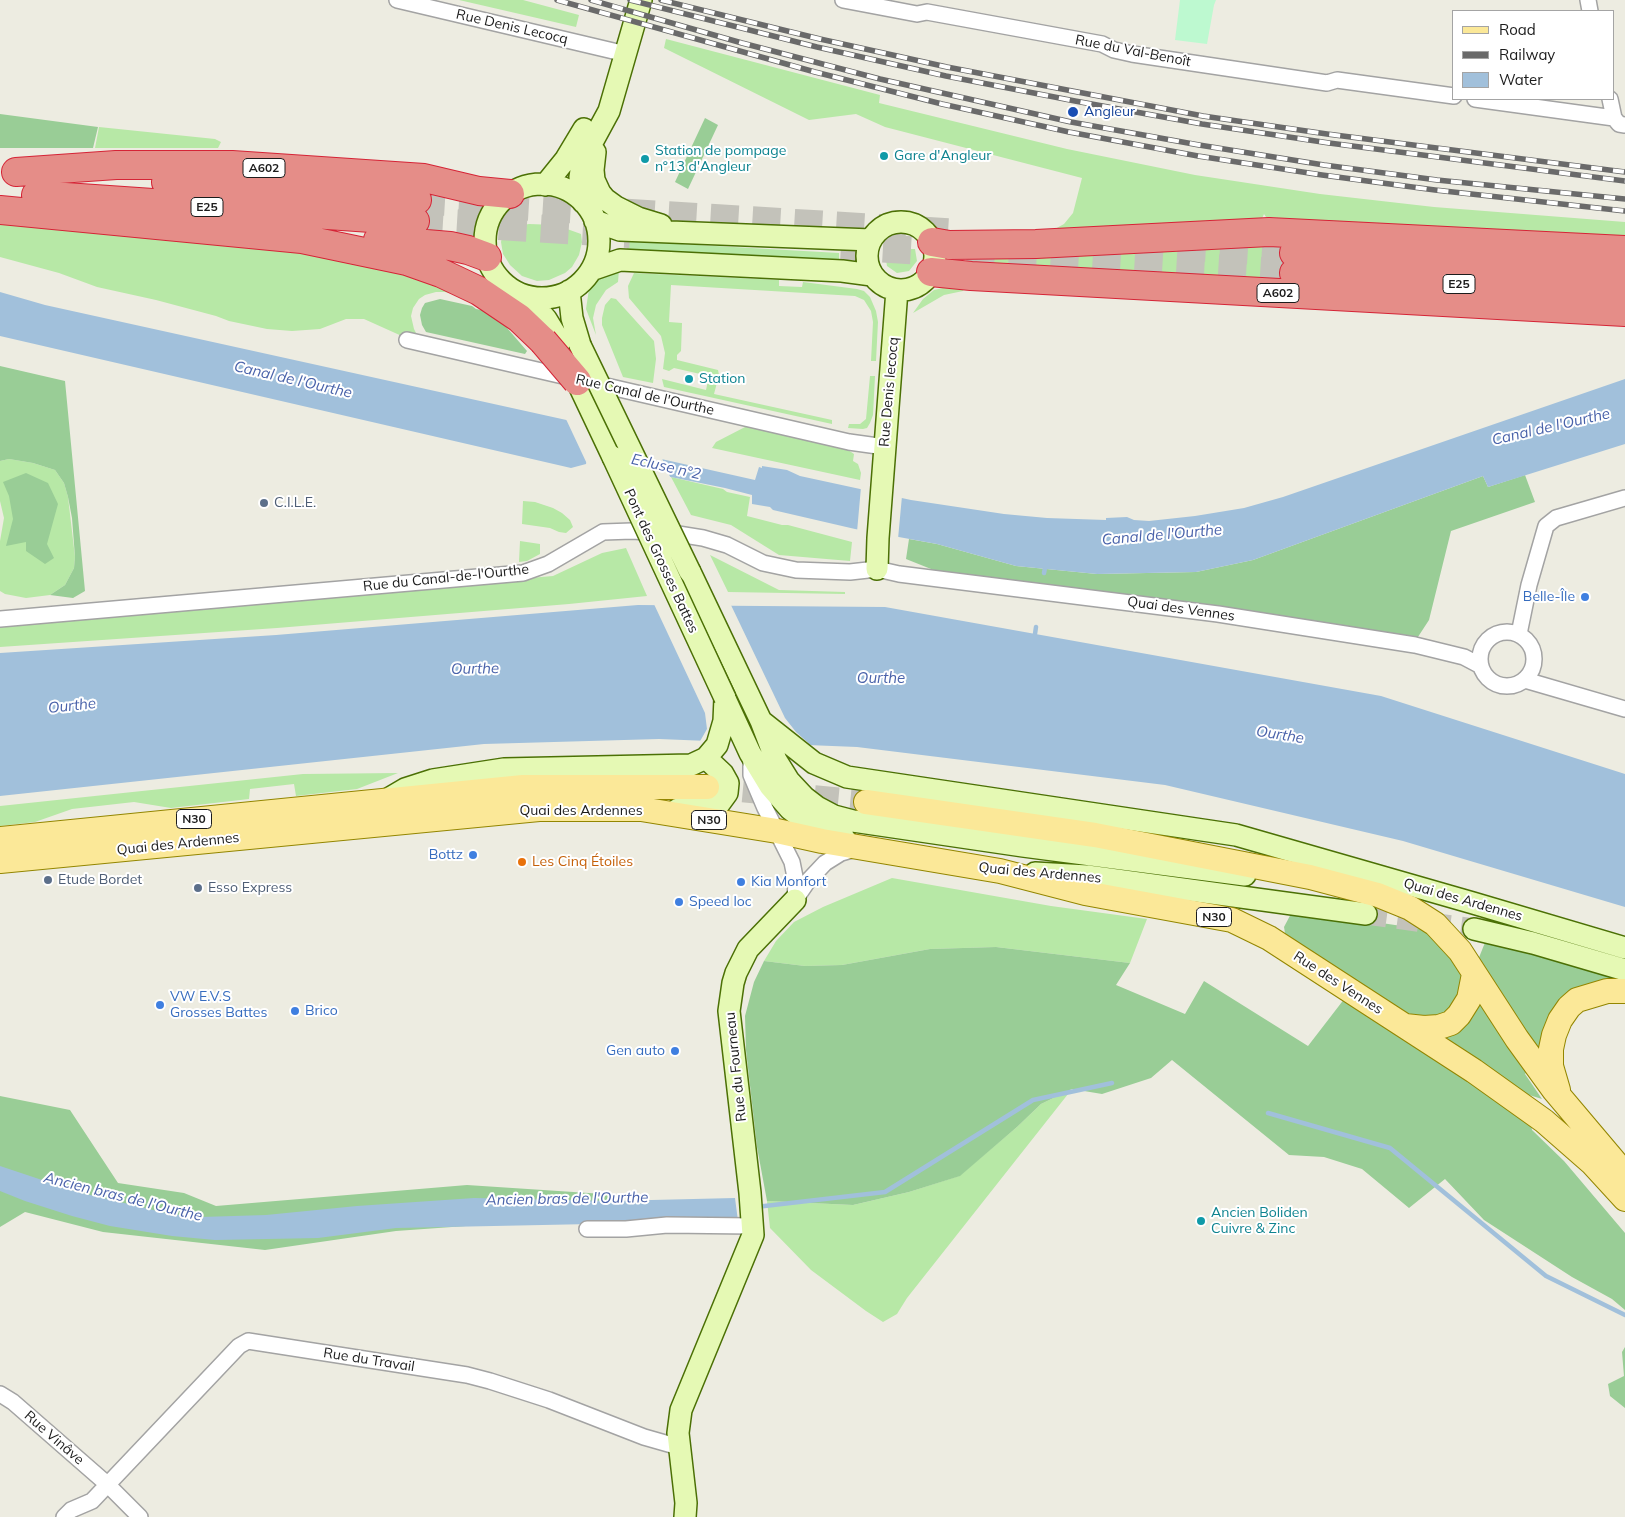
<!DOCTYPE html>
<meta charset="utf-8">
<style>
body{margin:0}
#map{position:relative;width:1625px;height:1517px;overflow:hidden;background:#edece1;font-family:Mulish,sans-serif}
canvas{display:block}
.legend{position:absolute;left:1452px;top:10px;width:162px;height:90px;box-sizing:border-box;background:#fff;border:1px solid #a4a4a4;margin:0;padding:6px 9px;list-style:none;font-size:15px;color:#1c1c1c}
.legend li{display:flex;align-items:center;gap:10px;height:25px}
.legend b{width:25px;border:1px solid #a4a4a4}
</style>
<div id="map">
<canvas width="1625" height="1517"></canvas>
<ul class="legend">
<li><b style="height:6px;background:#fbe898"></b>Road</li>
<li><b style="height:6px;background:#6a6a6a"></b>Railway</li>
<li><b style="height:14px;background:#a1c0db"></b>Water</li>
</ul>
</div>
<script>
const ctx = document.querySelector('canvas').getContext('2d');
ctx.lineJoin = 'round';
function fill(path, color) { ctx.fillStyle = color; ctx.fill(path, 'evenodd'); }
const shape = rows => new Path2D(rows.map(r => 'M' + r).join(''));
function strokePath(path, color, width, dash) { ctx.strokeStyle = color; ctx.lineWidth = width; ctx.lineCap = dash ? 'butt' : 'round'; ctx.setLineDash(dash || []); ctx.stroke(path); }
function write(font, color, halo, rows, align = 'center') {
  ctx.font = font + ' Mulish,sans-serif'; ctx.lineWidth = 4; ctx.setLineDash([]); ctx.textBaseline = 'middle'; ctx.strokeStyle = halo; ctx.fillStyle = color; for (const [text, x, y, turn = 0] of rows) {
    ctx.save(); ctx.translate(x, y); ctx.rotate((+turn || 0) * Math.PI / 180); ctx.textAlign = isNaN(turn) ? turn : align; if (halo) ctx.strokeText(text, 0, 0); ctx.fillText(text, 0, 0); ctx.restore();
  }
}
const grass = shape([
 [459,0,523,0,579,15,576,27],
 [666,39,880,95,879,103,1067,149,1195,175,1320,194,1434,207,1625,222,1625,243,1266,217,1264,214,1261,221,1053,230,1064,224,1073,213,1082,178,885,127,856,114,809,120,664,48],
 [99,127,215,139,221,142,218,148,95,148],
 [0,221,275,248,390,265,457,295,445,292,436,292,425,295,419,299,413,308,411,316,414,329,418,337,404,337,364,319,346,319,320,329,292,331,267,329,229,321,216,316,156,300,97,287,59,273,0,257],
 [529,224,556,225,581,234,582,242,579,255,572,267,565,273,549,280,537,281,522,276,510,265,503,254,501,242,504,228],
 [1274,240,1272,286,974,270,976,255],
 [628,241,839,253,839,264,626,253],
 [903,249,915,249,917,261,909,271,897,273,887,266,885,254,886,250],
 [619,270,618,282,606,290,596,305,593,318,596,335,586,309,589,289,599,278],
 [634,273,779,280,779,286,802,287,803,282,857,289,864,291,870,297,876,311,878,322,876,361,871,361,873,322,871,311,864,300,855,296,671,285,669,322,682,323,681,351,677,355,677,360,718,370,719,375,714,394,832,420,832,424,664,387,662,379,706,390,709,376,674,368,669,371,663,369,665,353,661,336,629,298,628,286],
 [947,287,965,287,963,291,944,295,913,313,923,299,934,290],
 [611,298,616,299,654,341,656,359,653,383,623,377,602,325,602,318,605,305],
 [870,376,875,376,873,415,870,423,867,428,863,429,848,428,849,424,860,424,866,419],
 [747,426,756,427,848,450,854,454,853,461,858,464,861,473,860,480,712,448,716,442],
 [9,459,33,463,55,470,64,483,68,497,75,557,74,568,65,585,50,595,26,598,5,594,0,591,0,541,4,518,0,501,0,461],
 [671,477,723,489,727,492,750,497,747,516,782,525,788,525,852,542,850,561,779,555,731,525,691,515],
 [523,501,535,502,553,508,562,513,570,520,573,527,566,533,559,532,550,528,522,524],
 [520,541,540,544,540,554,527,561,519,562],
 [626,548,647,596,569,604,277,628,0,647,0,623,553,576,602,553],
 [710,555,779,590,845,592,845,594,728,592],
 [398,773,357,789,296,796,294,784,250,789,249,799,171,808,134,802,72,809,35,822,0,826,0,806,303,774],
 [892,878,1051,906,1147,919,1130,963,996,947,930,949,842,965,805,966,764,961,776,941,794,922,823,907],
 [1072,1089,907,1298,897,1314,883,1322,866,1311,811,1270,770,1228,767,1201,853,1205,909,1192,959,1176,1017,1127,1041,1104]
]);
const forest = shape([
 [0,114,98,127,93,148,0,148],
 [705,118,718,125,688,189,675,182],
 [440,299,472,306,476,309,487,311,501,321,527,351,525,354,426,332,422,325,420,315,422,308,425,303],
 [0,366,65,381,85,591,73,598,50,595,65,585,74,568,75,557,72,518,68,497,64,483,55,470,33,463,9,459,0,461],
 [26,473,48,483,58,504,47,544,54,558,45,564,26,551,26,542,6,546,13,519,9,496,3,482],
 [1525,475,1535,502,1451,531,1429,620,1414,643,941,573,906,559,909,539,937,544,1016,566,1097,574,1196,572,1253,560,1483,476,1488,487],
 [1293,910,1429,930,1472,975,1486,940,1625,980,1604,985,1537,1058,1525,1074,1542,1099,1526,1094,1532,1130,1564,1161,1625,1233,1625,1310,1612,1299,1572,1277,1484,1220,1445,1179,1409,1208,1362,1169,1324,1157,1289,1155,1172,1060,1151,1078,1102,1094,1072,1089,1041,1104,1017,1127,960,1176,909,1192,853,1205,767,1201,757,1147,746,1050,745,1016,754,982,764,961,805,966,842,965,930,949,996,947,1130,963,1116,985,1185,1014,1204,981,1308,1046,1355,985,1286,939,1284,927],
 [0,1096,70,1110,118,1183,184,1193,216,1206,467,1185,619,1195,621,1219,480,1225,396,1231,265,1250,103,1232,25,1212,0,1227],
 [1625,1347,1625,1408,1610,1396,1608,1384,1624,1376,1622,1352]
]);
const park = shape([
 [1180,0,1216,0,1214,5,1207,44,1175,40]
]);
const water = shape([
 [0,292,45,305,580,423,581,441,755,480,759,467,762,468,762,466,787,470,800,476,911,500,1004,514,1047,518,1106,520,1106,518,1127,517,1134,520,1149,521,1195,516,1244,508,1283,497,1625,379,1625,444,1488,487,1483,476,1253,560,1196,572,1097,574,1016,566,937,544,855,529,773,510,770,507,752,504,752,495,725,488,587,460,586,464,571,468,0,336],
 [638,605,885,607,1381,696,1625,774,1625,907,1403,841,1165,785,857,747,659,739,484,744,0,796,0,653,276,635],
 [0,1166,78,1192,170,1214,201,1217,266,1215,357,1206,474,1198,610,1201,735,1198,738,1221,396,1228,318,1238,215,1240,172,1236,110,1226,72,1216,25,1201,0,1191]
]);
const pier = shape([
 [565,417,582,421,583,439,661,456,671,479,589,463,588,466],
 [861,487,902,496,898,539,857,532],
 [653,602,730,603,785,718,796,732,814,748,699,743,707,729,705,713]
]);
const stream = shape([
 [1044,573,1045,568],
 [1035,634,1036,627],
 [1268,1113,1390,1148,1546,1276,1625,1315],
 [756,1207,885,1192,1033,1100,1112,1083]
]);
const secondaryTunnel = shape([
 [1366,914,1474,929]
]);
const primaryTunnel = shape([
 [707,787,866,802]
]);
const highwayTunnel = shape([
 [417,200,961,233],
 [415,221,630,234],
 [841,246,1294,273],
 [1178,246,1294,253]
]);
const street = shape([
 [397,0,626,54],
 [843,0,917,14,927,12,1102,44,1114,50,1132,54,1327,83,1337,80,1454,96],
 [1588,0,1590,11],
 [1475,99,1614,118,1619,124,1625,125],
 [1610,99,1614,118],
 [407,340,849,442,885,447],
 [0,619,523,573,548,564,603,532,632,531,678,534,703,538,727,545,763,563,796,570,850,572,877,569,899,574,1218,614,1415,645,1464,657,1481,666],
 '1480 659a27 27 0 1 1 54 0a27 27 0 1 1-54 0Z',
 [1519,634,1529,585,1546,526,1556,518,1625,498],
 [1525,680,1625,709],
 [751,757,751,775,765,808,792,862,796,882,795,900],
 [795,900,808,881,825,863,841,853,855,849],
 [587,1229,626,1229,667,1225,752,1226],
 [0,1394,13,1402,107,1484,140,1517],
 [64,1517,71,1510,92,1501,239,1346,248,1341,467,1375,490,1381,549,1400,644,1437,679,1447]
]);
const secondary = shape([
 [595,152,593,170,594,180,600,193,605,199,616,207,638,218,661,225],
 '485 241a57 57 0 1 1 114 0a57 57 0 1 1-114 0Z',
 [545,185,566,159,584,129],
 [583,202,580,177,583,159,609,111,641,0],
 [595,221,620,230,871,240],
 '867 256a34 34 0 1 1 68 0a34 34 0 1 1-68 0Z',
 [591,270,620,260,842,271,872,275],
 [569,291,572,318,580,345],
 [526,296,546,319,560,342],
 [577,381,613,457],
 [877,569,878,538,897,290],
 [690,572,761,721,776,760,789,781,804,797,817,807,834,816,853,821,1023,846,1245,875],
 [726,701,750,753,770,786,790,809,806,821,818,828,845,839],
 [761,721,814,763,847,777,1236,835,1473,903,1625,948],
 [388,799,405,789,433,780,504,769,691,765,706,758,717,745,724,721,725,698],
 [678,809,706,808,719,804,727,793,728,783,723,774,706,758],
 [1035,873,1087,876,1366,914],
 [1474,929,1533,943,1625,970],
 [685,1517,686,1503,678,1433,681,1410,753,1235,750,1193,729,1011,733,983,736,973,748,949,795,900]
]);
const primary = shape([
 [866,802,1095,835,1310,877,1378,895,1410,908,1435,924,1460,951,1517,1039,1554,1090,1625,1174],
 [0,839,523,787,707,787],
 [0,861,539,809,641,809,777,831,822,841,1000,871,1085,893,1232,920,1269,938,1474,1071,1544,1121,1592,1163,1625,1199],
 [1405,1026,1424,1028,1439,1027,1451,1023,1459,1015,1469,999,1474,974],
 [1558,1090,1551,1066,1551,1049,1554,1035,1560,1020,1569,1007,1577,1000,1607,991,1625,991]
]);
const highway = shape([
 [16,172,116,165,232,165,424,178,479,191,510,194],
 [166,182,417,200],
 [36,195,415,221],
 [0,210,302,239,407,261,441,273,479,291,519,318,543,341],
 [378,240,450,246,468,250,487,257],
 [932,242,949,245,1036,244,1269,232,1625,250],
 [1294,253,1625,272],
 [931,272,971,276,1625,312],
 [1294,273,1614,293]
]);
const rail = shape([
 [557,0,815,72,942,104,1069,132,1198,156,1322,175,1435,190,1625,211],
 [591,0,742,43,880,79,1071,122,1199,145,1324,165,1437,180,1625,199],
 [630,0,817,47,946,76,1075,101,1202,124,1329,143,1625,181],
 [661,0,820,39,947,67,1203,116,1327,134,1625,172]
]);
const secondaryBridge = shape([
 [580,345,690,572],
 [613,457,725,698]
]);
const highwayBridge = shape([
 [543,341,577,381]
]);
const markers = [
 [1073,112,6,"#1a4fb4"],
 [884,156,5,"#0f9aa8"],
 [645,159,5,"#0f9aa8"],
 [689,379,5,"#0f9aa8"],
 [264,503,5,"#5c6f8a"],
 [1585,597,5,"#3f7fe0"],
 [473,855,5,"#3f7fe0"],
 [522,862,5,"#e8710a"],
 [48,880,5,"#5c6f8a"],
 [741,882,5,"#3f7fe0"],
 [198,888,5,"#5c6f8a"],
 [679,902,5,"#3f7fe0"],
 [160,1005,5,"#3f7fe0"],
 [295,1011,5,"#3f7fe0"],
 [675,1051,5,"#3f7fe0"],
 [1201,1221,5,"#0f9aa8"]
];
const shields = [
 [264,168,42],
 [207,207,32],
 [1459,284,32],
 [1278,293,42],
 [194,819,35],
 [709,820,35],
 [1214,917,35]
];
const shieldNames = [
 ["A602",264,168],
 ["E25",207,207],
 ["E25",1459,284],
 ["A602",1278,293],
 ["N30",194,819],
 ["N30",709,820],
 ["N30",1214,917]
];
const streetNames = [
 ["Rue Denis Lecocq",512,27,13],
 ["Rue du Val-Benoît",1133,51,11],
 ["Rue Denis lecocq",889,392,-85],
 ["Rue Canal de l'Ourthe",645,395,13],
 ["Pont des Grosses Battes",661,561,65],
 ["Rue du Canal-de-l'Ourthe",446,578,-6],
 ["Quai des Vennes",1181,609,8],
 ["Quai des Ardennes",581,811],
 ["Quai des Ardennes",178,844,-6],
 ["Quai des Ardennes",1040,873,5],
 ["Quai des Ardennes",1463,900,16],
 ["Rue des Vennes",1338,983,33],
 ["Rue du Fourneau",736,1067,-96],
 ["Rue du Travail",369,1360,9],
 ["Rue Vinâve",54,1438,41]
];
const transitNames = [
 ["Angleur",1084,112]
];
const cultureNames = [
 ["Station de pompage",655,151],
 ["n°13 d'Angleur",655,167],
 ["Gare d'Angleur",894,156],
 ["Station",699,379],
 ["Ancien Boliden",1211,1213],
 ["Cuivre & Zinc",1211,1229]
];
const serviceNames = [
 ["C.I.L.E.",274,503],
 ["Etude Bordet",58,880],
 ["Esso Express",208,888]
];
const shopNames = [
 ["Belle-Île",1575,597,"right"],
 ["Bottz",463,855,"right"],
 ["Kia Monfort",751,882],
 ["Speed loc",689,902],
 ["VW E.V.S",170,997],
 ["Grosses Battes",170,1013],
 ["Brico",305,1011],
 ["Gen auto",665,1051,"right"]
];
const foodNames = [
 ["Les Cinq Étoiles",532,862]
];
const waterNames = [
 ["Canal de l'Ourthe",293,380,13],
 ["Canal de l'Ourthe",1551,427,-13],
 ["Ecluse n°2",666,467,13],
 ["Canal de l'Ourthe",1162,535,-5],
 ["Ourthe",475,669,-1],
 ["Ourthe",881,678],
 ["Ourthe",72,706,-6],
 ["Ourthe",1280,735,9],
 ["Ancien bras de l'Ourthe",123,1197,14],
 ["Ancien bras de l'Ourthe",567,1199,-1]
];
fill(grass, '#b7e8a6');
fill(forest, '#99cd96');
fill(park, '#bdf9d0');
fill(water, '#a1c0db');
fill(pier, '#edece1');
strokePath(stream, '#a1c0db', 4.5);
strokePath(secondaryTunnel, '#c3c2ba', 21, [21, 11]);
strokePath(primaryTunnel, '#c3c2ba', 24, [24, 12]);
strokePath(highwayTunnel, '#c3c2ba', 28, [28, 14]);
strokePath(street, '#a3a3a3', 18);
strokePath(secondary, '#4b7005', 24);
strokePath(primary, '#938601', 26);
strokePath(highway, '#d52436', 30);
strokePath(street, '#fff', 15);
strokePath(secondary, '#e5f9b4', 21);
strokePath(primary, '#fbe898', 24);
strokePath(highway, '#e58d88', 28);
strokePath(rail, '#6a6a6a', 5.5);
strokePath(rail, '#fff', 4, [11]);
strokePath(secondaryBridge, '#4b7005', 24, []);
strokePath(highwayBridge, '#d52436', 30, []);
strokePath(secondaryBridge, '#e5f9b4', 21);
strokePath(highwayBridge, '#e58d88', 28);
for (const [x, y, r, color] of markers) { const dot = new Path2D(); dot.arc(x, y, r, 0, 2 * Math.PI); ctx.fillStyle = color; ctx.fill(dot); strokePath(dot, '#fff', 2); }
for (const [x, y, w] of shields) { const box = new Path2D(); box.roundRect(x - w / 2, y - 9.5, w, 19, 4); ctx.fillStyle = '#fff'; ctx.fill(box); strokePath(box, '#1c1c1c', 1); }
write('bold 12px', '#1c1c1c', null, shieldNames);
write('14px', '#1c1c1c', '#fff', streetNames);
write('14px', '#164399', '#fff', transitNames, 'left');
write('14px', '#0d838f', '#fff', cultureNames, 'left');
write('14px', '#4e5e75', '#fff', serviceNames, 'left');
write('14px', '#366cbe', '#fff', shopNames, 'left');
write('14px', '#c56008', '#fff', foodNames, 'left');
write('italic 15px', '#4962aa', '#fff', waterNames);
</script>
